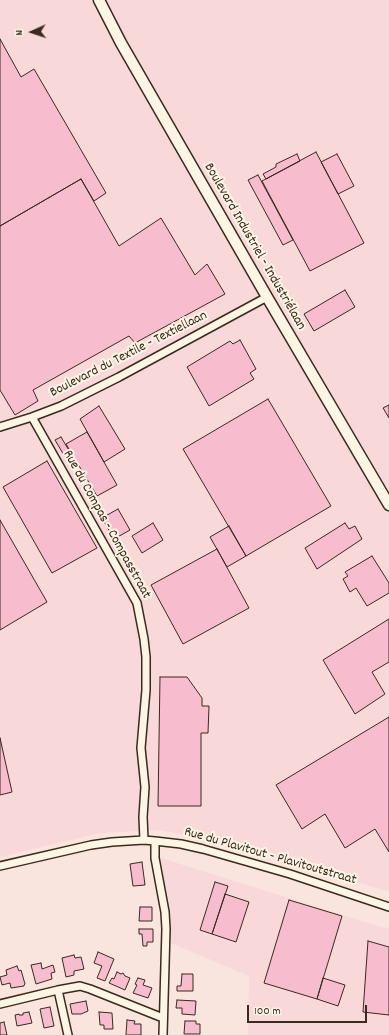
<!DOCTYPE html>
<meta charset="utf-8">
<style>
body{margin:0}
#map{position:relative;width:389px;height:1035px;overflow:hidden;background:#fae4de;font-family:Dekko,sans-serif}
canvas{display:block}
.north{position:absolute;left:12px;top:12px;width:40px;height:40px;-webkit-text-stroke:3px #fcf5e5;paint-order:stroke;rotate:267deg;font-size:11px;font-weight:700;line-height:16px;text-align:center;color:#3b2a1e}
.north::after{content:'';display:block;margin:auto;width:14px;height:18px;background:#3b2a1e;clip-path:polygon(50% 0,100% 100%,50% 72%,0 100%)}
.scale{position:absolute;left:247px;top:1005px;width:120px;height:18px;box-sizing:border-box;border:2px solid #3b2a1e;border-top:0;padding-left:5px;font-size:12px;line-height:14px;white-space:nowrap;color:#3b2a1e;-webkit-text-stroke:3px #fcf5e5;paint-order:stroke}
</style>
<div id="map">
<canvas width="389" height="1035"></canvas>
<div class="north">N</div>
<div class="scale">100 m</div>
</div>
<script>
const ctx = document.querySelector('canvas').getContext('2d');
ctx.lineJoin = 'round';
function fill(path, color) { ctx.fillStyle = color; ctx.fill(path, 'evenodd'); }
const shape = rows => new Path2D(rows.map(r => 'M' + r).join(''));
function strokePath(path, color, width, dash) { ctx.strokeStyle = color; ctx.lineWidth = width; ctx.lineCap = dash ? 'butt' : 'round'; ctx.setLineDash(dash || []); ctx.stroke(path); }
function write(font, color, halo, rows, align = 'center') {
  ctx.font = font + ' Dekko,sans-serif'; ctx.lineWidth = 4; ctx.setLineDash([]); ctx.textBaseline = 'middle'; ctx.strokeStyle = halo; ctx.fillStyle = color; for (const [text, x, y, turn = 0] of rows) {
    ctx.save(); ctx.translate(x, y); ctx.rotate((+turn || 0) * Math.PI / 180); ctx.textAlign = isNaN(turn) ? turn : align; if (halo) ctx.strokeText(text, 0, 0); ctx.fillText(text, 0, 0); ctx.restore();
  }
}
const built = shape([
 [0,0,389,0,389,890,387,891,222,842,159,830,100,833,0,857],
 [161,858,381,927,389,928,389,1035,248,1035,249,976,171,943]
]);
const building = shape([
 [0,39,21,77,34,69,106,193,94,201,81,179,0,226,0,39],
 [316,152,364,243,310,271,262,181,316,152],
 [297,154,300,161,266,179,263,174,276,167,276,164,297,154],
 [337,154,354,186,338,194,321,162,337,154],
 [258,175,293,240,283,245,248,180,258,175],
 [81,179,119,246,161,218,195,275,207,264,225,294,135,343,129,336,33,390,38,401,15,415,0,390,0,226,81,179],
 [345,290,355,307,314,331,304,314,345,290],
 [240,340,256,369,250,373,254,379,209,406,187,367,230,341,233,344,240,340],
 [268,399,331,506,246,556,183,449,268,399],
 [389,405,389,418,383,408,389,405],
 [99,406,125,449,104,462,80,419,99,406],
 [87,432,117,485,97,496,66,444,87,432],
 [61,437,77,464,71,467,55,440,61,437],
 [47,461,97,548,52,573,3,487,47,461],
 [118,509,130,530,114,539,102,518,118,509],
 [0,520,47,602,0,630,0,520],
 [153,523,163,540,142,553,132,536,153,523],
 [345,523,349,529,355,526,362,539,317,569,305,548,345,523],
 [229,526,246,556,227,567,210,537,229,526],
 [217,549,249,608,183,644,151,585,217,549],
 [372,556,389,583,389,593,367,606,356,588,350,592,343,579,348,576,345,572,372,556],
 [389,619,389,662,372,672,385,694,355,714,323,660,389,619],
 [160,677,187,677,202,698,202,706,209,706,208,733,201,733,201,806,158,806,160,677],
 [389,717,389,852,375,829,345,848,325,814,302,829,276,785,389,717],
 [0,738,12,792,0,795,0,738],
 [142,862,145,885,133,886,130,864,142,862],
 [215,882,228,886,212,934,200,930,215,882],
 [225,894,249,902,236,942,212,934,225,894],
 [289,900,342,916,317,999,264,983,289,900],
 [140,907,152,907,152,921,139,921,140,907],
 [139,929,153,929,153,942,147,942,147,946,143,946,142,934,139,934,139,929],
 [368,941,389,947,389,1015,363,1012,368,941],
 [98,952,114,959,105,981,97,978,102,966,94,963,98,952],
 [74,955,75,958,81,957,84,969,74,971,74,975,66,977,62,958,74,955],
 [41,963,42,969,53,965,55,972,51,973,52,979,36,984,31,965,41,963],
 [17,966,19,971,21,970,25,984,24,985,24,986,11,988,10,983,2,985,0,977,7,975,6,970,17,966],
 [117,972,121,974,123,973,125,976,130,978,125,990,109,983,112,978,114,979,117,972],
 [182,974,193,974,193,991,177,991,177,986,181,986,182,974],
 [138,978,145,980,143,985,152,988,148,998,133,993,137,985,135,984,138,978],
 [323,978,345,985,338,1006,317,999,323,978],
 [177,1000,196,1001,195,1015,182,1014,182,1008,176,1008,177,1000],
 [86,1001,88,1011,81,1014,72,1014,70,1004,86,1001],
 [50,1007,54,1026,44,1028,40,1009,50,1007],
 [29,1012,32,1023,17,1026,15,1015,19,1014,19,1015,23,1015,23,1013,29,1012],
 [99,1012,112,1013,113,1029,104,1029,104,1025,100,1025,99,1012],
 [127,1020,135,1021,134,1024,141,1024,141,1035,126,1035,127,1020],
 [185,1021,196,1021,196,1024,200,1024,200,1034,184,1034,185,1021],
 [4,1022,7,1035,0,1035,0,1023,4,1022]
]);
const minor = shape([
 [32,417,137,603,144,639,146,657,146,690,141,748,145,787,143,817,144,840],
 [0,427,32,417,61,406,119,377,267,297],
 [155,841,155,858,165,912,166,929,163,1035],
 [0,866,91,845,112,842,144,840,155,841,181,844,203,849,290,874,389,907],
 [58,990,68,1035],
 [0,1004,58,990,80,986,90,989,163,1018]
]);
const secondary = shape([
 [99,0,121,43,267,297,389,505]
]);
const streetNames = [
 ["Boulevard Industriel - Industriélaan",254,247,60],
 ["Boulevard du Textile - Textiellaan",129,355,-27],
 ["Rue du Compas - Compasstraat",106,525,61],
 ["Rue du Plavitout - Plavitoutstraat",270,857,16]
];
fill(built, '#f9d8d9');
fill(building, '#f7bdce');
strokePath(building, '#3b2a1e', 1);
strokePath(minor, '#3b2a1e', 10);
strokePath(secondary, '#3b2a1e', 13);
strokePath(minor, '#fcf5e5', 7);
strokePath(secondary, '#fcf5e5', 10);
write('14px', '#3b2a1e', '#fcf5e5', streetNames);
</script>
